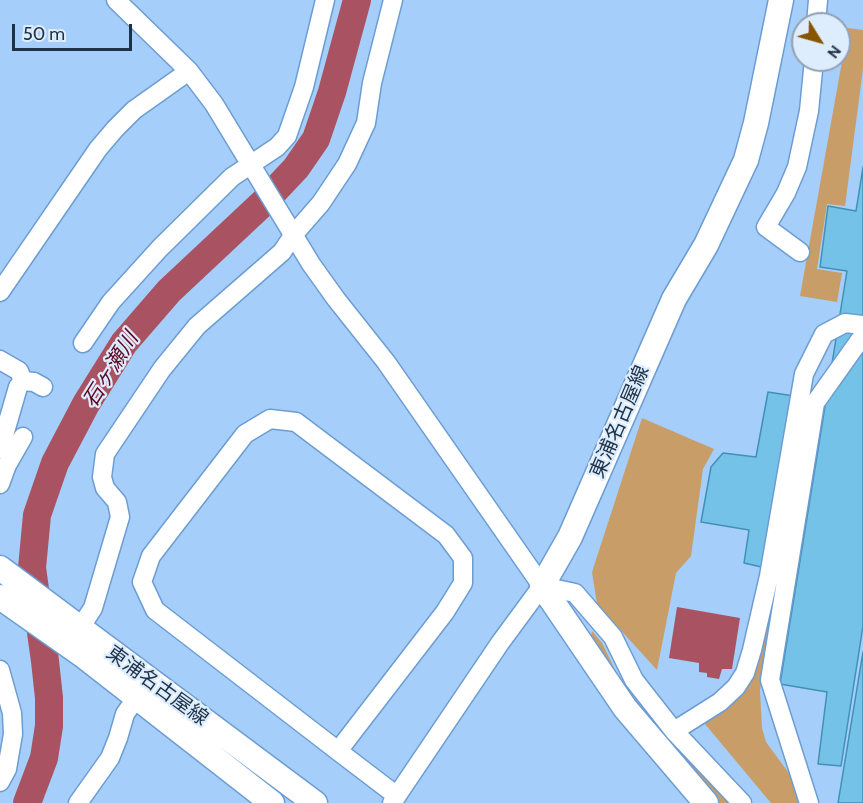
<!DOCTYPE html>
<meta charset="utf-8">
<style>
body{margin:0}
#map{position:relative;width:863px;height:803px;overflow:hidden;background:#a6cefa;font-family:Cabin,sans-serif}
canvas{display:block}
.north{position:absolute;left:791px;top:12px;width:60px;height:60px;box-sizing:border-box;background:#deedfe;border:2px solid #91a2b5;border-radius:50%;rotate:127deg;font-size:16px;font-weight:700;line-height:24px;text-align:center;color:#1e3247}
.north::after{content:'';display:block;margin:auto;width:21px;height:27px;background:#885600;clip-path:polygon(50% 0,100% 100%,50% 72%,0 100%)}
.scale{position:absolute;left:12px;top:24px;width:120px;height:27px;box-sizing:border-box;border:3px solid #1e3247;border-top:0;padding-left:8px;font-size:18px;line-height:21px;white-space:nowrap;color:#1e3247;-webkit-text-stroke:4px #deedfe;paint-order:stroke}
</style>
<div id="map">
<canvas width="863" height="803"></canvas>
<div class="north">N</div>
<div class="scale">50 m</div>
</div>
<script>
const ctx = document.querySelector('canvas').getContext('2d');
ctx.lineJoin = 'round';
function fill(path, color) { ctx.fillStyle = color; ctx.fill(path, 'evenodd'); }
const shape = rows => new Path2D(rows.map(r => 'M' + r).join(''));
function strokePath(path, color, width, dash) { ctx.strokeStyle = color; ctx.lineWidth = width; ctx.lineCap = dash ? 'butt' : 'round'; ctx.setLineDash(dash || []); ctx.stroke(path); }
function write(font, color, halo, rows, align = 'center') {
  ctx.font = font + ' Cabin,"Noto Sans JP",sans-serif'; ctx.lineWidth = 4.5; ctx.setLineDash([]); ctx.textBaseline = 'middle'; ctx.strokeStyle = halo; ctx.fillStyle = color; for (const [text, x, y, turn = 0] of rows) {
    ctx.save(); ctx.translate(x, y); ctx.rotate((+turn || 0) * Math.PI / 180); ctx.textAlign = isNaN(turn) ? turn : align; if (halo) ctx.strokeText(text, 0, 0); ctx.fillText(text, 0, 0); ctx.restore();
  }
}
const green = shape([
 [848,28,863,30,863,69,845,206,827,204,817,269,842,273,837,302,800,296],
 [642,418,714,449,703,469,691,556,676,573,657,670,597,604,592,572],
 [770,611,760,691,762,728,766,742,791,776,800,803,771,803,700,718,730,707,750,678],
 [592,631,602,643,618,676,639,704,671,742,731,803,716,803,669,749,590,641]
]);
const water = shape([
 [677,607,740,618,732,669,722,669,719,679,707,677,707,673,699,672,699,663,669,658]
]);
const river = shape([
 [27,803,44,758,49,726,49,698,45,661,32,568,37,515,55,463,86,404,124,343,169,291,264,202,296,168,316,139,332,92,357,0]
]);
const building = shape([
 [863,167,863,626,841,766,818,764,827,692,780,684,847,271,820,267,828,206,856,211,863,167],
 [768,392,794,396,766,568,744,563,749,530,701,522,711,467,723,453,756,457,768,392],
 [863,652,863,803,838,803,863,652]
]);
const minor = shape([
 [116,0,189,71,214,104,311,264,336,299,386,362,542,586,575,593,613,637,634,680,652,703,674,731,742,803],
 [816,24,818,0],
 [800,252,766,227,786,193,797,167,809,111,814,60],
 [0,292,98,149,115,129,134,110,189,71],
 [83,343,111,302,160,248,232,177,277,147,287,136,304,87,325,0],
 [0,360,19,371,23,381],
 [0,449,18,387,23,381,34,382,43,387],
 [0,484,7,465,23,437],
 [80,628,93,608,120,517,117,502,105,488,102,477,105,454,162,369,197,326,282,252,294,234,321,203,347,164,366,123,372,83,393,0],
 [0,670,12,713,13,734,7,769,0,782],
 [674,731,720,702,736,687,745,673,752,650,769,576,804,374,824,334,845,323,863,325],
 [338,751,445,612,463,583,463,558,446,535,296,422,270,419,245,434,151,556,142,582,155,610,338,751,397,796],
 [78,803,110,758,118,738,125,714,136,698],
 [392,803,500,643,542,586],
 [809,803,770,680,815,403,862,337,863,330]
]);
const major = shape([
 [0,568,315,803],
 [0,597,85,657,272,803],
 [706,803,625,708,542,586,570,537,674,299,706,245,746,160,756,123,781,0]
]);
const streetNames = [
 ["東浦名古屋線",620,422,-67],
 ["東浦名古屋線",157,686,36]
];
const waterNames = [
 ["石ヶ瀬川",111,370,-58]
];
fill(green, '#c89d68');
fill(water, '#a95261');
strokePath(river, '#a95261', 28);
fill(building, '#74c2e8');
strokePath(building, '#4290b5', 1.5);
strokePath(minor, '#6c9dd2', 21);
strokePath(major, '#6c9dd2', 27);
strokePath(minor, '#fff', 18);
strokePath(major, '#fff', 24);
write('20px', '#1e3247', '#deedfe', streetNames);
write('italic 21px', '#5d0822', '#deedfe', waterNames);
</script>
